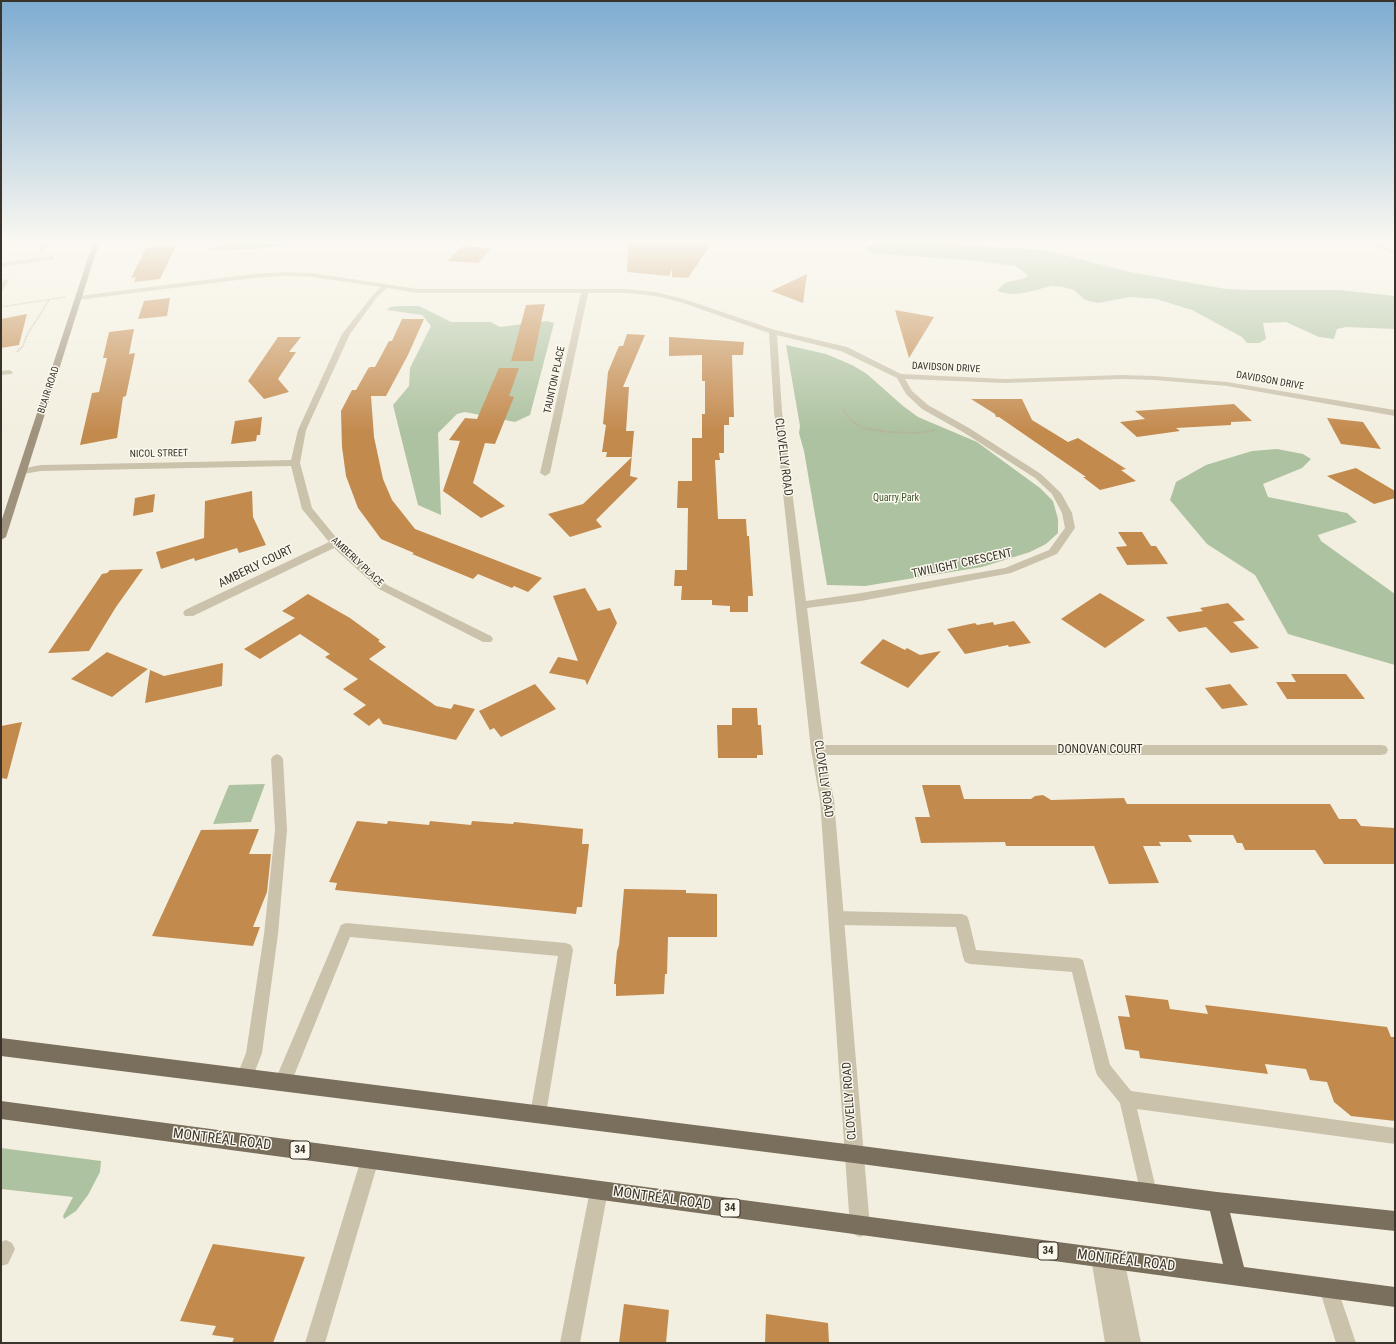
<!DOCTYPE html>
<meta charset="utf-8">
<style>
body{margin:0}
#map{position:relative;width:1396px;height:1344px;overflow:hidden;background:#f3efe0;font-family:"Roboto Condensed",sans-serif}
canvas{display:block}
.frame{position:absolute;inset:0;border:2px solid #39332b;pointer-events:none}
</style>
<div id="map">
<canvas width="1396" height="1344"></canvas>
<div class="frame"></div>
</div>
<script>
const ctx = document.querySelector('canvas').getContext('2d');
ctx.lineJoin = 'round';
function fill(path, color) { ctx.fillStyle = color; ctx.fill(path, 'evenodd'); }
const shape = rows => new Path2D(rows.map(r => 'M' + r).join(''));
function strokePath(path, color, width, dash) { ctx.strokeStyle = color; ctx.lineWidth = width; ctx.lineCap = dash ? 'butt' : 'round'; ctx.setLineDash(dash || []); ctx.stroke(path); }
function write(font, color, halo, rows, align = 'center') {
  ctx.font = font + ' "Roboto Condensed",sans-serif'; ctx.lineWidth = 3; ctx.setLineDash([]); ctx.textBaseline = 'middle'; ctx.strokeStyle = halo; ctx.fillStyle = color; for (const [text, x, y, turn = 0] of rows) {
    ctx.save(); ctx.translate(x, y); ctx.rotate((+turn || 0) * Math.PI / 180); ctx.textAlign = isNaN(turn) ? turn : align; if (halo) ctx.strokeText(text, 0, 0); ctx.fillText(text, 0, 0); ctx.restore();
  }
}
const green = shape([
 [232,243,299,243,253,249,215,251,208,249],
 [875,243,938,243,1043,250,1135,273,1226,289,1252,290,1340,290,1395,296,1395,329,1346,327,1337,329,1334,339,1319,337,1286,322,1263,323,1266,339,1259,343,1247,343,1242,337,1192,310,1156,299,1130,297,1098,303,1085,300,1074,290,1063,287,1052,286,1023,293,1010,294,997,291,1005,283,1025,278,1028,275,1015,266,979,261,880,254,869,252,865,248],
 [400,306,419,306,451,322,491,322,500,327,547,321,554,323,530,415,515,422,465,412,457,414,438,433,441,515,418,505,393,405,409,386,410,368,431,326,422,315,387,310,390,307],
 [786,345,826,354,852,365,867,374,903,406,918,417,977,442,1040,488,1053,501,1058,519,1058,533,1046,544,1030,552,982,567,865,586,827,585,804,451,799,433,800,426],
 [1277,449,1303,454,1311,459,1302,468,1263,484,1268,497,1347,513,1357,522,1318,535,1321,541,1395,594,1395,665,1288,634,1255,575,1207,544,1170,500,1176,482,1206,465,1252,451],
 [265,784,251,822,213,824,229,785],
 [1,1148,101,1161,100,1172,88,1195,76,1211,64,1219,63,1216,73,1197,1,1189]
]);
const building = shape([
 [628,243,712,243,688,278,672,277,672,269,669,276,627,272],
 [167,245,167,247,176,246,160,279,134,282,136,277,131,278,146,248],
 [463,246,492,248,478,263,447,261],
 [807,274,803,303,771,291],
 [170,298,167,316,138,319,144,301],
 [545,304,533,361,511,361,526,305],
 [895,310,934,317,909,358],
 [27,314,19,345,1,348,1,319],
 [402,319,424,319,408,355,386,396,371,396,374,437,383,479,392,500,415,529,542,578,528,592,514,586,512,588,478,574,473,579,412,554,414,553,381,539,358,508,346,476,342,447,341,411,352,390,356,390,369,367,369,369,370,367,375,367,389,341,392,341],
 [134,329,129,354,135,353,126,396,123,397,117,438,80,445,92,393,99,392,107,358,103,358,109,332],
 [627,334,645,335,623,387,629,387,626,431,634,431,630,476,638,478,596,520,602,527,570,537,548,514,583,504,632,457,606,457,607,452,602,452,606,425,603,424,608,372,619,346,623,346],
 [278,337,301,337,289,352,296,352,278,379,289,392,264,399,248,381],
 [669,337,744,342,743,355,732,355,734,417,729,417,729,425,724,425,724,453,719,453,720,460,715,460,718,519,746,519,747,536,749,536,753,596,748,596,748,612,730,612,730,606,712,605,712,600,681,600,682,586,674,586,675,570,687,570,688,508,677,508,678,481,692,481,692,438,702,438,702,414,705,414,705,381,702,381,702,355,669,356],
 [499,368,519,368,509,396,514,397,495,444,485,443,473,483,505,506,481,518,443,491,460,441,449,440,465,418,477,419],
 [971,399,1022,399,1032,420,1068,442,1078,438,1126,469,1121,470,1136,481,1100,490,1083,477,1086,477,999,417,996,417,995,414],
 [1234,404,1252,421,1231,422,1231,425,1176,428,1180,431,1137,437,1120,422,1145,419,1135,411],
 [262,417,260,435,257,435,256,441,231,444,235,421],
 [1327,418,1363,422,1381,449,1341,444],
 [1356,468,1395,491,1395,498,1374,504,1327,476],
 [252,491,253,517,266,545,239,553,237,548,195,561,194,558,161,569,156,552,204,538,205,501],
 [155,494,153,512,133,516,135,498],
 [1118,532,1142,532,1151,546,1156,546,1168,564,1127,565,1116,547,1127,546],
 [143,569,116,607,89,651,48,653,102,574,107,573,110,570],
 [585,588,598,611,610,608,617,623,587,685,585,680,549,673,558,657,578,661,553,596],
 [1100,593,1145,620,1105,648,1061,619],
 [308,594,350,618,380,640,378,641,386,647,369,659,436,706,451,709,454,704,475,709,456,740,383,724,379,718,369,726,353,714,366,705,343,689,358,679,325,657,330,654,300,634,260,659,244,649,295,618,282,611],
 [1228,603,1245,620,1233,622,1259,648,1231,653,1206,627,1179,632,1166,617,1203,611,1200,608],
 [1014,621,1031,643,1009,647,1008,645,965,654,947,629,975,623,977,625,993,622,994,625],
 [883,639,905,650,907,648,920,655,941,651,908,688,860,663],
 [107,652,148,669,112,697,71,679],
 [223,663,222,686,145,703,150,670,164,676],
 [1291,674,1346,674,1365,699,1287,699,1276,682,1296,682],
 [535,684,556,709,501,737,494,728,490,730,479,711],
 [1230,684,1248,705,1222,709,1205,688],
 [732,708,757,708,758,725,761,725,763,755,757,755,757,758,718,758,717,725,732,725],
 [22,722,7,779,1,778,1,726],
 [922,785,960,785,964,799,1031,799,1035,796,1043,795,1051,800,1124,798,1127,804,1330,804,1339,819,1356,819,1361,826,1395,828,1395,864,1324,864,1315,850,1245,850,1242,843,1237,843,1233,835,1188,835,1192,842,1159,842,1161,846,1143,846,1159,883,1109,884,1094,846,1006,846,1005,842,921,843,915,817,930,817],
 [357,821,387,824,388,821,429,825,430,821,471,825,472,821,513,824,514,822,583,829,582,844,589,844,582,907,577,907,576,914,335,890,337,883,329,882],
 [259,829,249,854,271,854,267,892,253,927,260,927,253,946,152,936,201,830],
 [624,889,686,890,686,893,717,894,717,937,668,937,667,974,665,974,664,994,616,996,616,984,614,984,617,951,619,945],
 [1125,995,1168,1000,1170,1009,1208,1014,1205,1005,1387,1027,1391,1037,1395,1037,1395,1121,1351,1116,1334,1102,1327,1082,1310,1080,1306,1069,1265,1064,1268,1074,1140,1058,1139,1051,1125,1049,1118,1016,1130,1017],
 [213,1244,305,1257,273,1343,232,1343,234,1338,212,1335,216,1326,180,1321],
 [624,1304,669,1310,666,1343,619,1343],
 [766,1314,828,1323,829,1343,765,1343]
]);
const pathFar1 = shape([
 [1,307,65,297],
 [17,352,23,346,27,335,49,300]
]);
const path = shape([
 [843,409,849,419,863,428,887,432,919,433,935,430]
]);
const lane = shape([
 [41,243,47,243,45,251,42,253,39,251,41,243],
 [52,256,54,257,54,259,1,267,1,263,52,256],
 [4,279,9,280,3,290,1,291,1,284,4,279],
 [9,370,13,372,12,374,1,375,1,371,9,370],
 [277,754,281,756,283,759,287,830,278,934,262,1053,250,1084,244,1086,238,1084,236,1078,246,1053,264,934,275,830,271,759,273,756,277,754],
 [836,911,962,914,967,916,969,921,976,950,1078,958,1083,960,1110,1065,1131,1091,1395,1128,1395,1144,1137,1109,1157,1193,1154,1199,1148,1202,1142,1199,1120,1103,1097,1075,1095,1069,1072,972,970,964,965,962,963,957,956,927,836,925,831,923,829,918,831,913,836,911],
 [346,923,566,943,571,945,573,950,546,1114,544,1120,538,1122,532,1120,530,1114,558,956,350,937,289,1088,283,1090,277,1088,275,1082,277,1076,341,925,346,923],
 [370,1150,376,1153,379,1159,325,1343,305,1343,361,1159,364,1153,370,1150],
 [599,1181,605,1184,608,1190,580,1343,560,1343,590,1190,593,1184,599,1181],
 [6,1240,12,1243,15,1249,8,1264,1,1266,1,1242,6,1240],
 [1100,1249,1107,1251,1108,1256,1109,1253,1116,1251,1123,1253,1141,1343,1105,1343,1091,1258,1093,1251,1100,1249],
 [1328,1279,1335,1281,1356,1343,1336,1343,1319,1288,1321,1281,1328,1279]
]);
const street = shape([
 [92,243,111,243,95,246,92,243],
 [1368,243,1377,243,1395,251,1395,255,1368,243],
 [284,272,312,273,418,289,628,289,655,292,684,299,775,330,847,347,901,374,1005,379,1122,375,1155,376,1227,382,1395,410,1395,416,1227,386,1155,380,1122,379,1005,383,905,379,912,391,928,405,969,428,1041,474,1061,493,1072,513,1075,528,1057,554,1011,573,861,601,807,608,824,745,1381,745,1386,746,1388,750,1386,754,1381,755,825,755,834,800,870,1227,867,1234,860,1237,853,1234,850,1227,820,800,811,750,774,411,769,333,680,302,655,296,628,293,588,293,550,473,545,476,540,473,581,293,418,293,387,288,377,297,350,334,306,430,300,463,312,508,339,541,387,585,491,636,493,639,491,642,483,642,379,589,334,548,193,616,185,616,183,613,185,610,329,542,302,509,291,466,41,471,23,474,18,471,20,469,41,465,291,460,298,430,342,334,373,295,381,287,312,277,284,276,254,278,78,300,75,298,78,296,254,274,284,272],
 [777,335,841,351,897,378,906,394,922,409,963,432,1035,478,1052,494,1062,513,1065,528,1049,550,1005,568,861,593,806,601,782,411,777,335]
]);
const secondary = shape([
 [93,243,99,243,6,537,1,540,1,522,93,243]
]);
const primary = shape([
 [1,1038,854,1145,1217,1192,1395,1211,1395,1231,1230,1213,1244,1267,1395,1287,1395,1307,1,1119,1,1101,1223,1264,1210,1211,854,1163,1,1056,1,1038]
]);
const farStreetnames = [
 ["DAVIDSON DRIVE",946,368,3],
 ["TAUNTON PLACE",555,380,-78],
 ["DAVIDSON DRIVE",1270,381,10],
 ["BLAIR ROAD",49,390,-72],
 ["NICOL STREET",159,454,-1],
 ["AMBERLY PLACE",357,562,43]
];
const farParknames = [
 ["Quarry Park",896,498]
];
const shields = [
 [300,1150,20],
 [730,1208,20],
 [1048,1251,20]
];
const shieldNames = [
 ["34",300,1150],
 ["34",730,1208],
 ["34",1048,1251]
];
const streetNames = [
 ["CLOVELLY ROAD",783,457,83],
 ["TWILIGHT CRESCENT",962,564,-12],
 ["AMBERLY COURT",256,567,-26],
 ["DONOVAN COURT",1100,750],
 ["CLOVELLY ROAD",823,779,82],
 ["CLOVELLY ROAD",850,1101,-94]
];
const nearStreetnames = [
 ["MONTRÉAL ROAD",222,1140,7],
 ["MONTRÉAL ROAD",662,1199,8],
 ["MONTRÉAL ROAD",1126,1261,7]
];
fill(green, '#adc2a0');
fill(building, '#c38a4e');
strokePath(pathFar1, '#b7ad96', 1.5, [1, 1]);
strokePath(path, '#b7ad96', 2, [1.5, 1.5]);
fill(lane, '#cbc2ac');
fill(street, '#cbc2ac');
fill(secondary, '#9f927d');
fill(primary, '#7a6e5c');
const sky = ctx.createLinearGradient(0, 0, 0, 431);
sky.addColorStop(0, '#7eacd1');
sky.addColorStop(0.56, '#faf8f1');
sky.addColorStop(1, '#faf8f100');
ctx.fillStyle = sky;
ctx.fillRect(0, 0, 1396, 431);
write('10px', '#39332b', '#faf7ed', farStreetnames);
write('10px', '#3d572f', '#faf7ed', farParknames);
for (const [x, y, w] of shields) { const box = new Path2D(); box.roundRect(x - w / 2, y - 9, w, 18, 3); ctx.fillStyle = '#faf7ed'; ctx.fill(box); strokePath(box, '#39332b', 1); }
write('bold 11px', '#39332b', null, shieldNames);
write('12px', '#39332b', '#faf7ed', streetNames);
write('14px', '#39332b', '#faf7ed', nearStreetnames);
</script>
